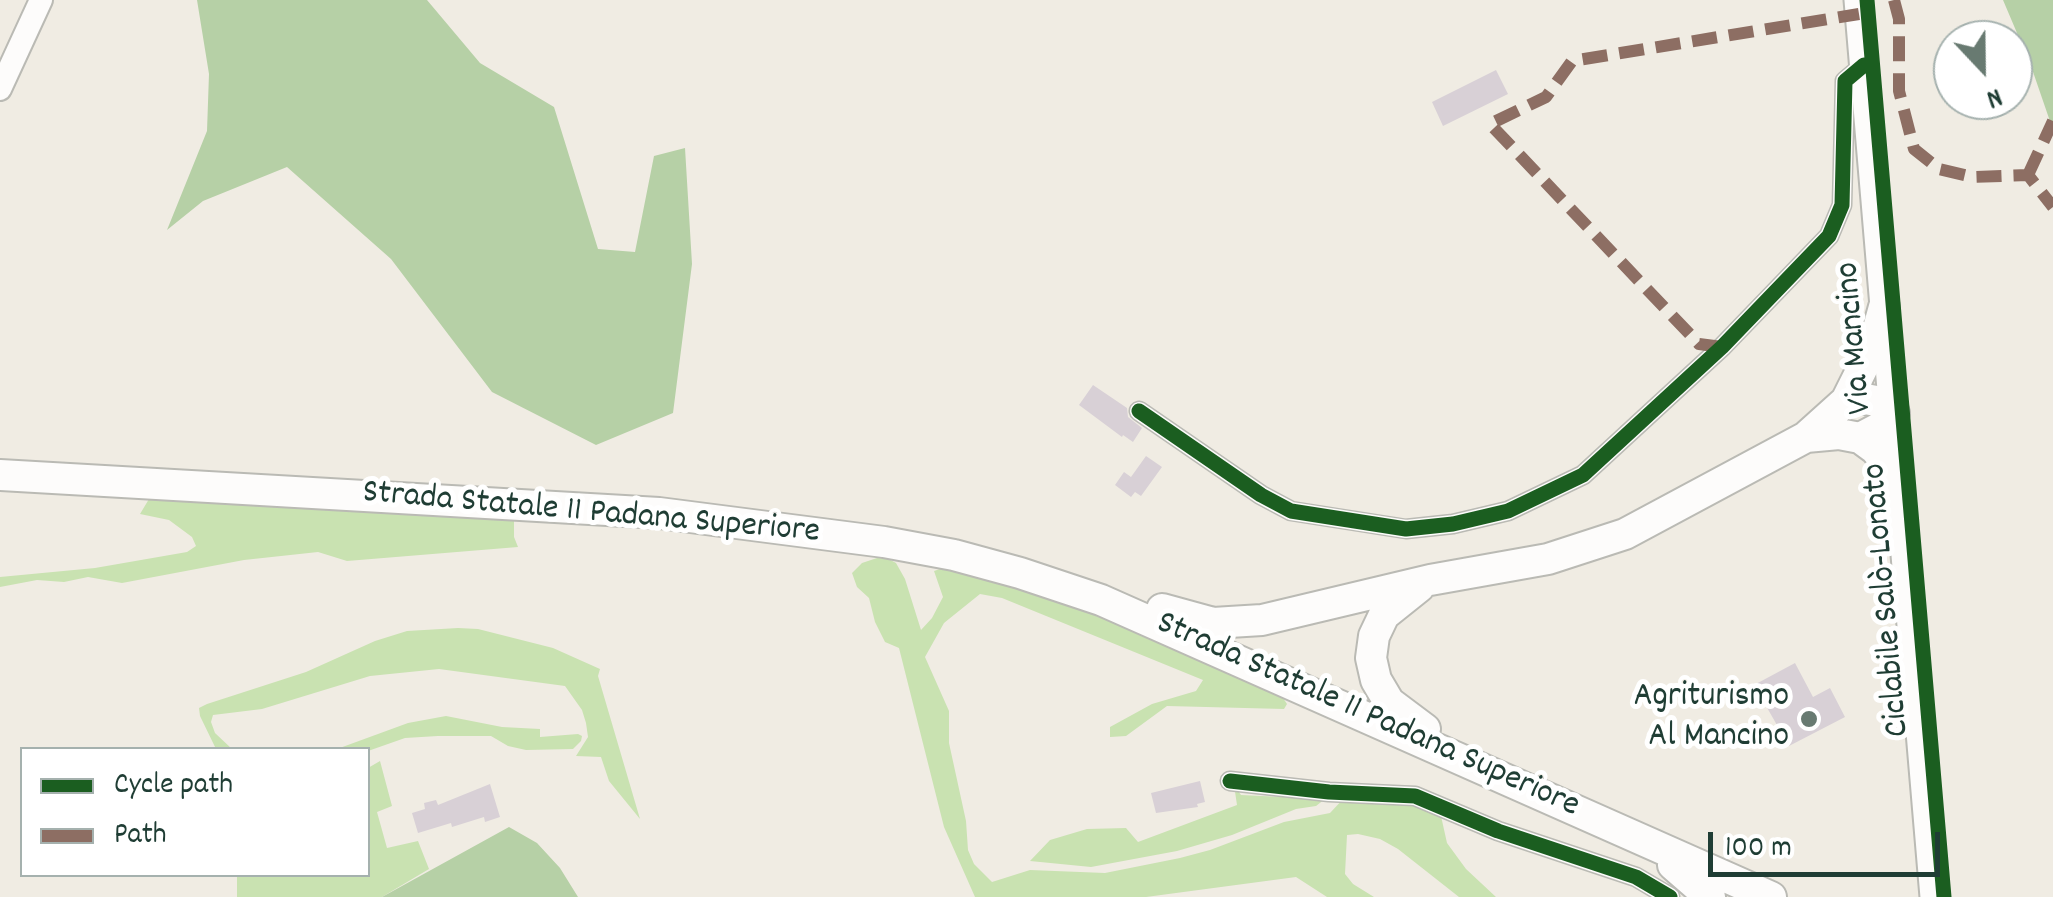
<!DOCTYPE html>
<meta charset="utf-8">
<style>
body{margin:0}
#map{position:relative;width:2053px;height:897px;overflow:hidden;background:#f0ece3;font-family:Dekko,sans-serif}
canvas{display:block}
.legend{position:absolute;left:20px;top:747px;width:350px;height:130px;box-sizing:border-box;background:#fff;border:2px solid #a5b1ae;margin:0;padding:12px 18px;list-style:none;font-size:30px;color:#1f3d34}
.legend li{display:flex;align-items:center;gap:20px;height:50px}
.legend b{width:50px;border:2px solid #a5b1ae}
.north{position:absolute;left:1933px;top:20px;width:100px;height:100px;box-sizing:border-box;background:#fff;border:2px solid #a5b1ae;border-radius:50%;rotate:158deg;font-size:28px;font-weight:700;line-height:40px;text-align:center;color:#1f3d34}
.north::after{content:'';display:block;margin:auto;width:35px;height:45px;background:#687a71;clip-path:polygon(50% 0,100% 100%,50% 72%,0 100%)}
.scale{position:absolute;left:1708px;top:832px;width:232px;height:45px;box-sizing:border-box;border:5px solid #1f3d34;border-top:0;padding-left:12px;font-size:30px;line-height:35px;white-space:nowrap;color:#1f3d34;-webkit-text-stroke:8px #fff;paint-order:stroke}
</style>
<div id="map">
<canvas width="2053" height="897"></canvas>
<ul class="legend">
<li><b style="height:12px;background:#1b5e20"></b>Cycle path</li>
<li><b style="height:12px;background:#8d6e63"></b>Path</li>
</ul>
<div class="north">N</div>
<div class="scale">100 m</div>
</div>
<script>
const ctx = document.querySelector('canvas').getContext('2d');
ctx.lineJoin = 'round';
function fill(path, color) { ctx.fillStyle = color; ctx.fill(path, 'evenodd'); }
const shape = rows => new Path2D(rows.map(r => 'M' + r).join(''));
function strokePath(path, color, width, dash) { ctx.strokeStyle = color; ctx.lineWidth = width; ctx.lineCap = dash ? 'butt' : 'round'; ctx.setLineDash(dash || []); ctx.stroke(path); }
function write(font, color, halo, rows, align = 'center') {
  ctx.font = font + ' Dekko,sans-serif'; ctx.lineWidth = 10; ctx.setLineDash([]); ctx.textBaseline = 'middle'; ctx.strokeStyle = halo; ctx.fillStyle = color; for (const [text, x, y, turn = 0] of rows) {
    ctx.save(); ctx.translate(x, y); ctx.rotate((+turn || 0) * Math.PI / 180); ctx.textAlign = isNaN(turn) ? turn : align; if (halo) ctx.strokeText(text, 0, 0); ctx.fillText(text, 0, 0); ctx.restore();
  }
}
const green = shape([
 [155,489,514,511,514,537,518,547,347,561,318,552,244,560,122,583,88,577,64,582,37,580,0,587,0,577,95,568,187,552,196,546,192,537,169,520,140,514],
 [883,556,896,563,905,579,921,630,932,618,943,597,934,571,946,567,1087,611,1281,695,1287,704,1284,709,1167,706,1126,736,1110,737,1110,727,1152,704,1196,691,1203,680,1002,598,980,594,944,623,925,657,949,711,949,743,966,821,968,850,974,864,992,882,1030,870,1105,873,1180,858,1210,850,1284,822,1330,813,1345,797,1411,801,1441,816,1447,843,1466,869,1496,897,1459,897,1398,849,1380,839,1358,834,1347,835,1345,874,1353,884,1374,897,1327,897,1296,877,1146,897,975,897,944,827,899,648,885,642,875,622,869,598,857,587,852,573,862,563],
 [458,628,478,629,553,648,600,669,598,676,640,819,609,781,601,757,576,756,588,737,586,723,582,710,565,686,439,669,370,676,262,709,213,715,211,722,215,733,232,749,216,749,200,716,199,708,207,704,306,672,375,641,407,631],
 [446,716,502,727,540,729,540,737,578,734,582,736,581,741,573,749,526,750,508,746,491,736,438,736,405,738,368,751,337,749,408,723],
 [380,761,392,806,377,812,387,848,418,841,429,869,382,897,237,897,237,875,368,874,368,768],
 [1234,785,1241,795,1325,799,1316,806,1296,809,1232,835,1177,851,1091,867,1030,861,1050,840,1087,829,1126,828,1138,842,1237,805]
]);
const forest = shape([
 [197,0,427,0,480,63,554,107,598,249,635,252,654,156,685,148,692,264,673,413,596,445,492,392,391,259,287,167,203,201,167,230,207,131,209,74],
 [2003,0,2053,0,2053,130,2031,66],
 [509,827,537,843,560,868,578,897,382,897]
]);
const building = shape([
 [1496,70,1508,94,1443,126,1432,102],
 [1093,385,1127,408,1128,417,1142,428,1133,442,1123,435,1122,437,1079,405],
 [1146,456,1162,467,1141,496,1135,492,1131,497,1115,485,1124,472,1131,477],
 [1795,663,1813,697,1830,688,1845,717,1789,746,1754,685],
 [1200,781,1205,802,1197,804,1198,807,1156,813,1151,793],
 [490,784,500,817,485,822,484,817,452,827,451,823,418,833,412,813,425,809,424,803,436,800,438,805]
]);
const minor = shape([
 [1139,411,1261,495,1291,511,1406,529,1453,524,1508,511,1583,475,1722,347,1829,236,1842,205,1845,81,1864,65],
 [1230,781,1329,792,1415,796,1498,831,1636,877,1670,897]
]);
const tertiary = shape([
 [0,89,41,0]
]);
const secondary = shape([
 [1857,0,1933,897]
]);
const trunk = shape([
 [1846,401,1860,398,1876,401,1894,413,1881,427,1860,438],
 [1806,437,1839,434,1860,438,1875,449,1887,463,1899,492],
 [0,475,659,513,884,542,954,555,1020,573,1101,600,1771,897],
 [1419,587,1384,615,1374,636,1371,658,1376,680,1389,702,1425,729],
 [1162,609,1213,623,1262,620,1430,580,1548,559,1625,534,1806,437,1846,401,1873,347,1884,307],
 [1673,865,1710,897]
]);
const quiet = shape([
 [1894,0,1899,19,1899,91,1914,149,1939,169,1973,177,2028,175,2053,207],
 [2028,175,2053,121],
 [1722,347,1699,344,1490,124,1546,97,1572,61,1859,14]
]);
const cycleway = shape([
 [1867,0,1944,897],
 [1139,411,1261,495,1291,511,1406,529,1453,524,1508,511,1583,475,1722,347,1829,236,1842,205,1845,81,1864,65],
 [1230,781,1329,792,1415,796,1498,831,1636,877,1670,897]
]);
const markers = [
 [1809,719,10,"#687a71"]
];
const streetNames = [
 ["Via Mancino",1857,338,-95],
 ["Strada Statale 11 Padana Superiore",591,515,5],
 ["Ciclabile Salò-Lonato",1889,600,-95],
 ["Strada Statale 11 Padana Superiore",1367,717,24]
];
const poiNames = [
 ["Agriturismo",1789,699],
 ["Al Mancino",1789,739]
];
fill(green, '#c9e2b1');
fill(forest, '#b6d0a6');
fill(building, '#d8d0d6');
strokePath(minor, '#babab4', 21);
strokePath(tertiary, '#babab4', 26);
strokePath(secondary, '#babab4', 29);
strokePath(trunk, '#babab4', 34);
strokePath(minor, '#fdfcfb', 18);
strokePath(tertiary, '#fdfcfb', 22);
strokePath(secondary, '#fdfcfb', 25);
strokePath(trunk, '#fdfcfb', 30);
strokePath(quiet, '#8d6e63', 12, [25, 12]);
strokePath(cycleway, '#1b5e20', 15);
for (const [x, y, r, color] of markers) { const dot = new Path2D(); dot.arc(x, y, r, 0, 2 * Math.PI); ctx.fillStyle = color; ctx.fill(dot); strokePath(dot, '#fff', 4); }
write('35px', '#1f3d34', '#fff', streetNames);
write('35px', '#1f3d34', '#fff', poiNames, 'right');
</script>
